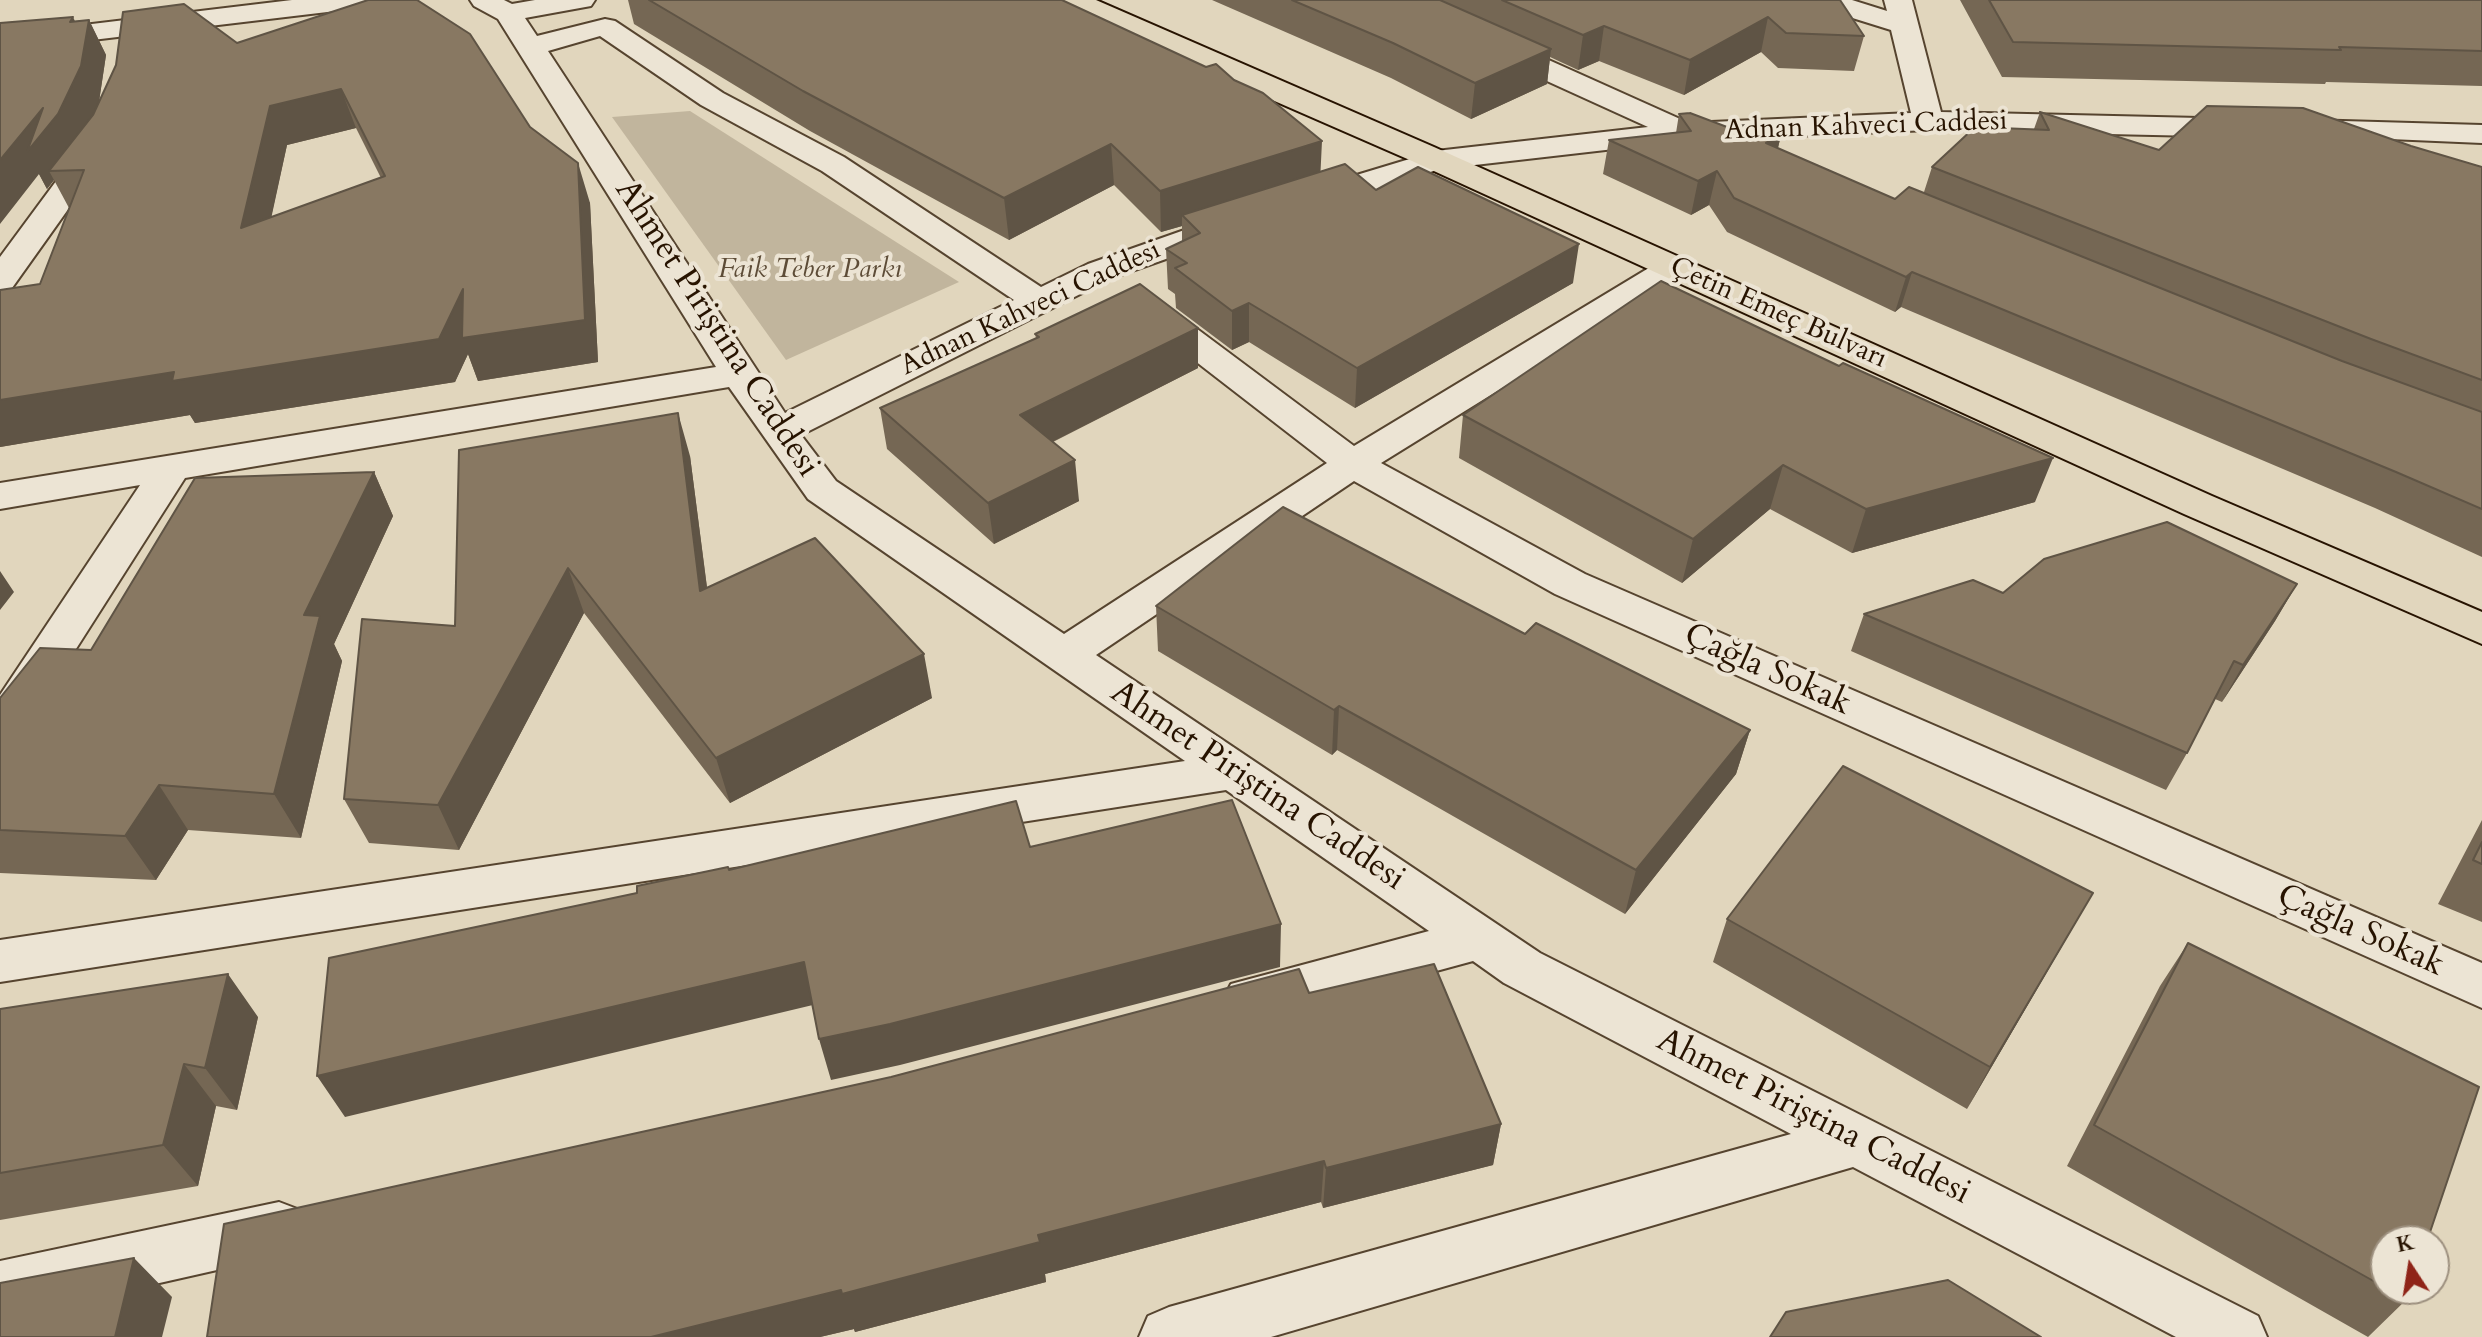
<!DOCTYPE html>
<meta charset="utf-8">
<style>
body{margin:0}
#map{position:relative;width:2482px;height:1337px;overflow:hidden;background:#e1d6bd;font-family:Cardo,serif}
canvas{display:block}
.north{position:absolute;left:2370px;top:1225px;width:80px;height:80px;box-sizing:border-box;background:#ece4d4;border:2px solid #9d907f;border-radius:50%;rotate:348deg;font-size:22px;font-weight:700;line-height:32px;text-align:center;color:#271300}
.north::after{content:'';display:block;margin:auto;width:28px;height:36px;background:#8f2418;clip-path:polygon(50% 0,100% 100%,50% 72%,0 100%)}
</style>
<div id="map">
<canvas width="2482" height="1337"></canvas>
<div class="north">K</div>
</div>
<script>
const ctx = document.querySelector('canvas').getContext('2d');
ctx.lineJoin = 'round';
function fill(path, color) { ctx.fillStyle = color; ctx.fill(path, 'evenodd'); }
const shape = rows => new Path2D(rows.map(r => 'M' + r).join(''));
function strokePath(path, color, width, dash) { ctx.strokeStyle = color; ctx.lineWidth = width; ctx.lineCap = dash ? 'butt' : 'round'; ctx.setLineDash(dash || []); ctx.stroke(path); }
function write(font, color, halo, rows, align = 'center') {
  ctx.font = font + ' Cardo,serif'; ctx.lineWidth = 8; ctx.setLineDash([]); ctx.textBaseline = 'middle'; ctx.strokeStyle = halo; ctx.fillStyle = color; for (const [text, x, y, turn = 0] of rows) {
    ctx.save(); ctx.translate(x, y); ctx.rotate((+turn || 0) * Math.PI / 180); ctx.textAlign = isNaN(turn) ? turn : align; if (halo) ctx.strokeText(text, 0, 0); ctx.fillText(text, 0, 0); ctx.restore();
  }
}
const green = shape([
 [690,111,959,282,786,360,612,117]
]);
const minor = shape([
 [292,0,375,0,371,6,361,8,0,51,0,35,292,0],
 [470,0,504,0,512,4,535,0,595,0,591,6,525,18,537,36,605,19,615,21,723,93,844,157,1041,287,1088,264,1227,215,1239,212,1251,215,1255,222,1251,229,1112,278,801,435,836,481,1064,634,1327,463,1137,316,1132,309,1137,302,1149,299,1161,302,1354,446,1662,260,1674,257,1686,260,1691,267,1686,274,1381,463,1585,574,2482,963,2482,1008,1555,594,1354,481,1096,655,1540,953,2258,1316,2267,1337,2176,1337,1853,1167,1271,1337,1139,1337,1148,1316,1169,1307,1791,1134,1504,983,1473,961,1249,1022,1231,1016,1223,1000,1231,984,1429,931,1226,790,0,982,0,940,1185,761,808,499,729,387,185,478,16,743,0,748,0,695,140,485,0,509,0,483,716,367,498,19,474,6,470,0],
 [600,36,701,105,822,171,1014,300,785,413,548,51,600,36],
 [1378,0,1415,0,1689,123,1911,113,1891,30,1814,6,1810,0,1852,0,1887,11,1884,0,1912,0,1941,112,2243,119,2254,122,2258,128,2254,134,2243,137,1928,130,1684,141,1440,169,1319,207,1308,210,1297,207,1292,200,1297,193,1436,151,1648,127,1382,6,1378,0],
 [2308,120,2482,125,2482,143,2297,135,2293,129,2297,123,2308,120],
 [96,140,107,142,111,149,12,288,0,291,0,257,85,142,96,140],
 [279,1202,300,1210,308,1229,300,1248,279,1256,0,1319,0,1261,279,1202]
]);
const major = shape([
 [1060,0,1096,0,1434,147,2212,496,2482,612,2482,644,2184,514,1412,161,1137,41,1064,6,1060,0]
]);
const wall = shape([
 [628,0,1062,0,1321,172,1376,190,1573,283,1355,408,1249,342,1232,350,1176,308,1175,294,1168,289,1166,249,1182,241,1182,226,1161,232,1114,185,1009,240,810,131,634,24],
 [1212,0,1840,0,1864,36,1854,71,1778,68,1761,52,1684,95,1599,61,1578,70,1550,57,1547,84,1471,119,1391,78],
 [1960,0,2482,0,2482,86,2326,82,2325,84,2002,77],
 [89,20,106,55,99,101,237,43,530,127,590,203,598,362,478,381,468,354,455,382,195,423,190,415,0,447,0,290,40,284,69,208,54,180,47,189,39,174,75,21],
 [356,128,381,178,271,217,287,145],
 [2040,112,2159,150,2411,146,2482,167,2482,557,2375,508,1901,307,1895,312,1727,232,1709,205,1691,215,1603,174,1609,140,1676,133,1679,114,1727,127,1781,135,1778,148,1895,199,1924,192,1932,167,2034,129],
 [1035,334,1198,368,1053,442,1079,501,994,544,887,449,880,408,1036,338],
 [1463,415,2035,502,1852,553,1770,509,1682,583,1459,458],
 [690,456,707,587,932,698,730,803,584,613,459,850,369,843,344,799,455,626],
 [374,472,393,516,334,644,342,661,301,838,188,830,156,880,0,873,0,698,91,650],
 [2297,584,2275,621,2222,702,2215,699,2187,753,2166,790,1851,651,1864,614,2003,593],
 [1156,606,1525,634,1750,730,1736,774,1625,914,1337,750,1332,755,1158,651],
 [2482,820,2482,922,2438,904],
 [2093,893,1967,1109,1713,962,1727,919],
 [2188,943,2386,1241,2386,1289,2411,1289,2407,1299,2368,1337,2067,1166,2160,986],
 [1309,993,1501,1124,1493,1165,1323,1208,1321,1202,1045,1274,1046,1282,855,1332,854,1329,820,1337,207,1337],
 [0,1009,258,1017,237,1110,216,1106,198,1186,0,1220]
]);
const shadedWall = shape([
 [73,17,85,42,89,20,106,55,99,102,76,150,49,171,54,180,47,189,39,174,0,224,0,160],
 [1768,17,1761,52,1684,95,1690,60],
 [1604,26,1599,61,1578,70,1583,35],
 [1551,49,1547,84,1471,119,1475,83],
 [341,89,356,128,287,145,260,270,241,228,270,106],
 [1781,135,1773,168,1766,143],
 [1322,141,1320,182,1182,215,1182,226,1161,232,1160,191],
 [1111,144,1114,185,1009,240,1004,198],
 [578,163,590,203,598,362,478,381,468,354,455,382,195,423,190,415,0,447,0,400,463,289],
 [1717,171,1709,205,1691,215,1698,181],
 [1579,244,1573,283,1355,408,1357,368],
 [1912,272,1901,307,1895,312,1906,277],
 [1249,303,1249,342,1232,350,1232,311],
 [1198,328,1198,368,1024,456,1020,415],
 [678,413,690,456,713,635,700,591],
 [2053,458,2035,502,1852,553,1866,509],
 [1075,460,1079,501,994,544,988,503],
 [1783,465,1770,509,1682,583,1693,539],
 [374,472,393,516,334,644,342,661,301,838,274,794,304,615],
 [568,568,584,613,459,850,438,805],
 [0,571,14,592,0,610],
 [2297,584,2275,621,2222,702,2243,665],
 [924,654,932,698,730,803,716,758],
 [1339,706,1337,750,1332,755,1334,710],
 [1750,730,1736,774,1625,914,1636,870],
 [159,785,188,830,156,880,125,836],
 [2093,893,2068,936,1967,1109,1990,1067],
 [1281,924,1280,967,900,1065,831,1080,819,1039],
 [804,962,817,1004,345,1117,317,1076],
 [228,974,258,1017,237,1110,205,1068],
 [184,1064,216,1106,198,1186,163,1145],
 [1501,1124,1493,1165,1323,1208,1326,1168],
 [1324,1161,1321,1202,1045,1274,1046,1282,855,1332,854,1329,820,1337,651,1337,1038,1235],
 [134,1258,172,1297,162,1337,115,1337]
]);
const building = shape([
 [368,0,417,0,470,34,530,127,578,163,585,320,462,338,463,289,439,339,172,381,174,372,0,400,0,290,40,284,84,170,49,171,93,115,116,65,123,12,184,4,237,43,368,0],
 [341,89,385,176,241,228,270,106,341,89],
 [649,0,1062,0,1206,67,1216,64,1234,80,1263,93,1322,141,1160,191,1111,144,1004,198,803,91,649,0],
 [1292,0,1440,0,1551,49,1475,83,1393,43,1292,0],
 [1502,0,1840,0,1864,36,1786,33,1768,17,1690,60,1604,26,1583,35,1502,0],
 [1989,0,2482,0,2482,51,2339,47,2341,50,2013,42,1989,0],
 [73,17,70,22,89,20,81,66,58,114,27,152,43,108,0,160,0,23,73,17],
 [2207,106,2303,108,2411,146,2482,167,2482,380,2371,339,1932,167,1975,127,2049,130,2040,112,2159,150,2207,106],
 [1690,113,1727,127,1755,124,1781,135,1766,143,1895,199,1909,187,2342,361,2482,412,2482,509,2396,472,1912,272,1906,277,1734,198,1717,171,1698,181,1609,140,1691,131,1679,114,1690,113],
 [1345,164,1376,190,1418,167,1579,244,1357,368,1249,303,1232,311,1175,268,1187,263,1166,249,1200,233,1182,215,1345,164],
 [1661,281,1839,366,1843,363,2053,458,1866,509,1783,465,1693,539,1463,415,1661,281],
 [1140,284,1198,328,1020,415,1075,460,988,503,880,408,1039,337,1035,334,1140,284],
 [678,413,700,591,815,538,924,654,716,758,568,568,438,805,344,799,362,619,455,626,459,450,678,413],
 [374,472,304,615,320,616,274,794,159,785,125,836,0,830,0,698,40,648,91,650,195,478,374,472],
 [1283,507,1525,634,1536,623,1750,730,1636,870,1339,706,1334,710,1156,606,1283,507],
 [2167,522,2297,584,2243,665,2234,661,2187,753,1864,614,1973,580,2003,593,2044,559,2167,522],
 [1843,766,2093,893,1990,1067,1727,919,1843,766],
 [1232,800,1281,924,890,1024,819,1039,804,962,317,1076,329,958,637,893,637,886,728,867,729,870,1016,801,1030,847,1232,800],
 [2482,842,2482,864,2473,860,2482,842],
 [2188,943,2479,1087,2427,1241,2386,1241,2386,1288,2094,1125,2188,943],
 [1434,964,1501,1124,1326,1168,1324,1161,1038,1235,1040,1242,842,1294,841,1290,651,1337,207,1337,224,1224,891,1077,1299,969,1309,993,1434,964],
 [228,974,205,1068,184,1064,163,1145,0,1173,0,1009,228,974],
 [134,1258,115,1337,0,1337,0,1283,134,1258],
 [1948,1280,2041,1337,1770,1337,1786,1312,1948,1280],
 [2389,1289,2411,1289,2407,1299,2389,1289]
]);
const farStreetnames = [
 ["Adnan Kahveci Caddesi",1866,127,-2],
 ["Adnan Kahveci Caddesi",1031,309,-25],
 ["Çetin Emeç Bulvarı",1778,314,24]
];
const farParknames = [
 ["Faik Teber Parkı",810,271]
];
const streetNames = [
 ["Ahmet Piriştina Caddesi",716,329,57],
 ["Çağla Sokak",1767,671,24],
 ["Ahmet Piriştina Caddesi",1257,787,34],
 ["Çağla Sokak",2360,932,24],
 ["Ahmet Piriştina Caddesi",1813,1118,27]
];
fill(green, '#c1b59d');
strokePath(minor, '#56442f', 4);
strokePath(major, '#271300', 4);
fill(minor, '#ece4d4');
fill(major, '#e1d6bd');
fill(wall, '#756754');
fill(shadedWall, '#5f5445');
fill(building, '#887862');
strokePath(building, '#5f5445', 2);
write('28px', '#271300', '#ece4d4', farStreetnames);
write('italic 28px', '#5d4c37', '#ece4d4', farParknames);
write('34px', '#271300', '#ece4d4', streetNames);
</script>
